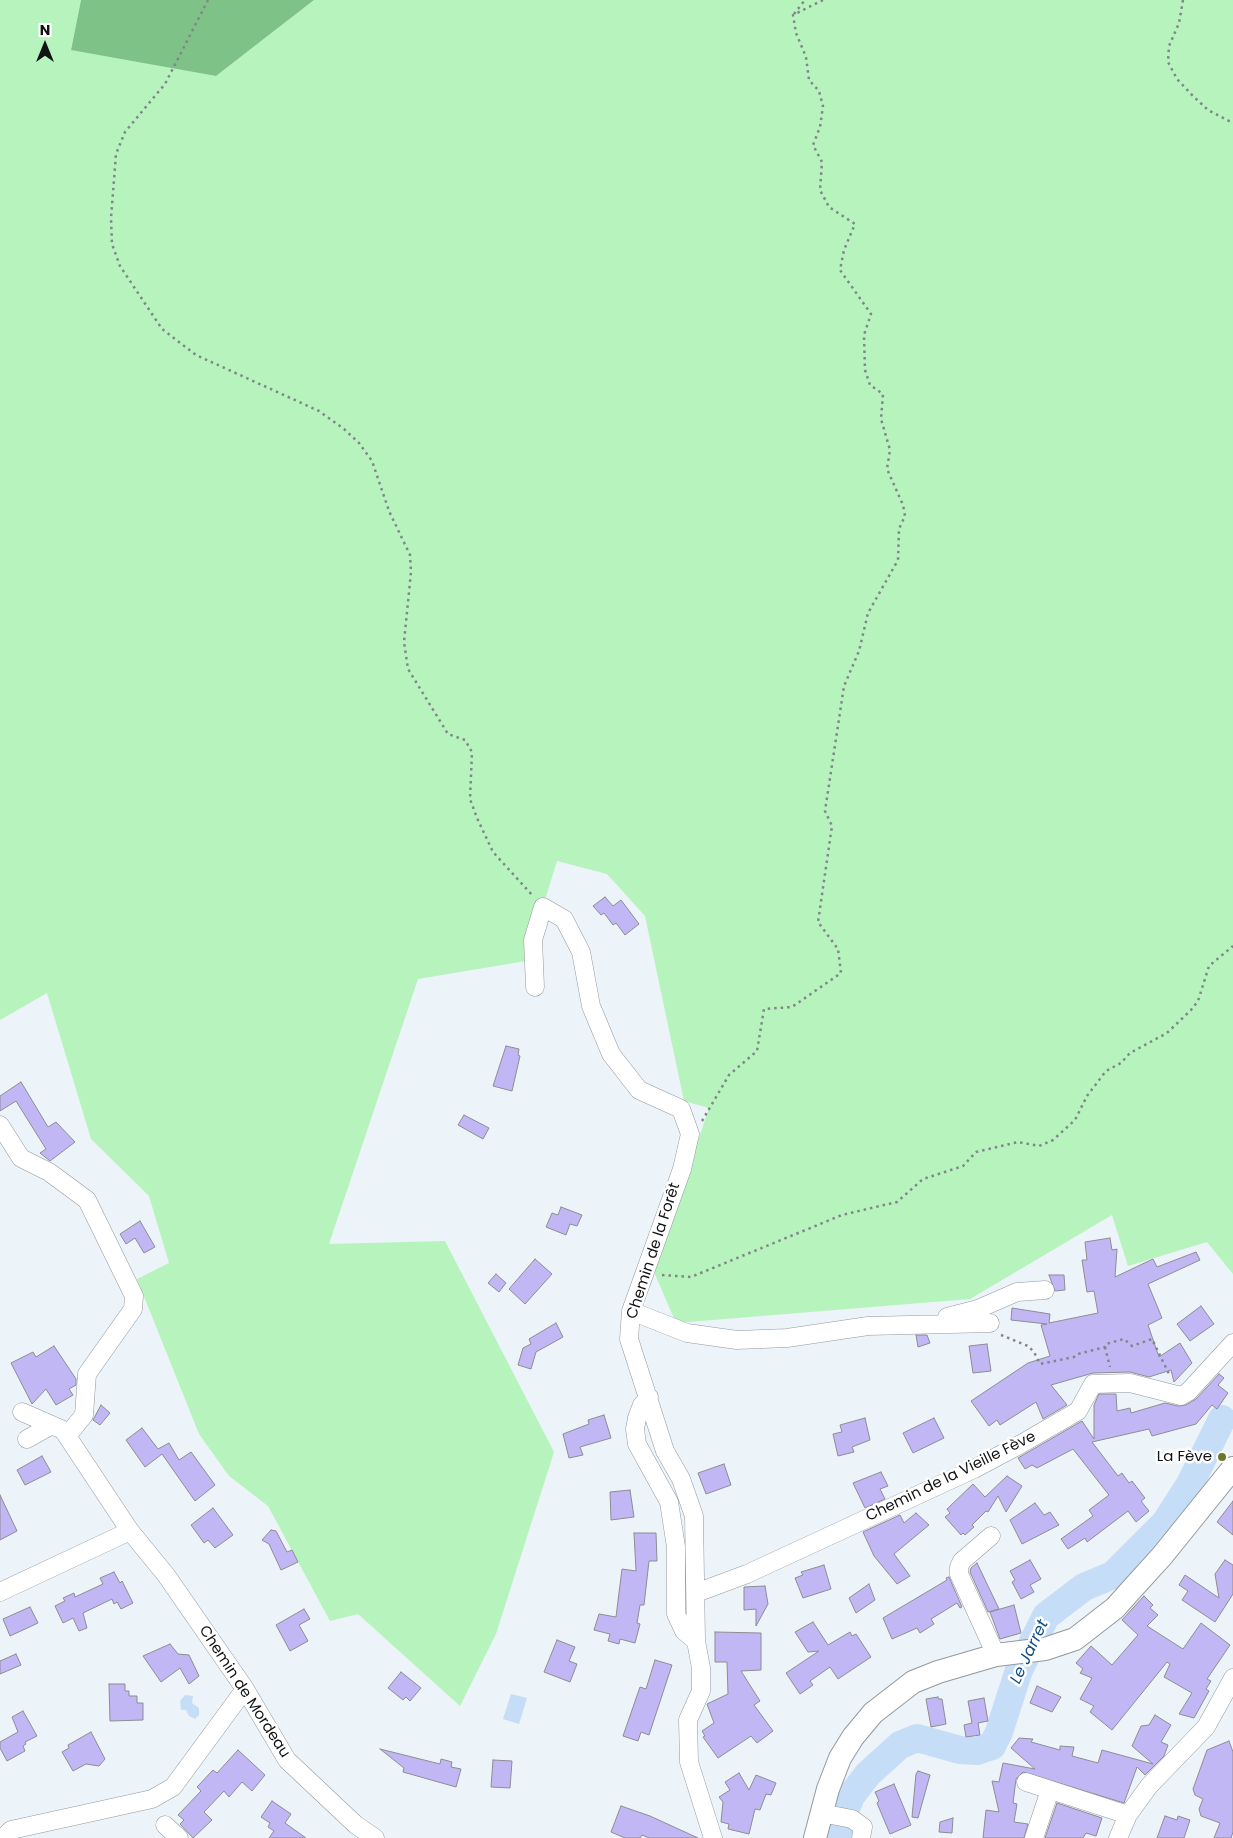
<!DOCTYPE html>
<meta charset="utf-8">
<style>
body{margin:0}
#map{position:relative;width:1233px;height:1838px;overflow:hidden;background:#ecf3f9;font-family:Poppins,sans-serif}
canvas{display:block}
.north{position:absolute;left:20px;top:20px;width:50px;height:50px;-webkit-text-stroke:4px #fff;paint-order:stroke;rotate:0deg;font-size:14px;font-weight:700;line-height:20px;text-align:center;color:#101214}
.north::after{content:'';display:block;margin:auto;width:18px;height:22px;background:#101214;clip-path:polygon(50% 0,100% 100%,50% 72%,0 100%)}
</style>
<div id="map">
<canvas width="1233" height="1838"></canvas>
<div class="north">N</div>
</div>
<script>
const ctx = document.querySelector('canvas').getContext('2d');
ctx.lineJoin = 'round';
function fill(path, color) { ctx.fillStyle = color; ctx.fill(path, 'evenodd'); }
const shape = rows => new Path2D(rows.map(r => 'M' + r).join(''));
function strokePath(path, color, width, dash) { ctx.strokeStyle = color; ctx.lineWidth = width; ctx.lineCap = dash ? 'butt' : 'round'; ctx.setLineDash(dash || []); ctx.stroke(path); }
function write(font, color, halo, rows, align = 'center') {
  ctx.font = font + ' Poppins,sans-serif'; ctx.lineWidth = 5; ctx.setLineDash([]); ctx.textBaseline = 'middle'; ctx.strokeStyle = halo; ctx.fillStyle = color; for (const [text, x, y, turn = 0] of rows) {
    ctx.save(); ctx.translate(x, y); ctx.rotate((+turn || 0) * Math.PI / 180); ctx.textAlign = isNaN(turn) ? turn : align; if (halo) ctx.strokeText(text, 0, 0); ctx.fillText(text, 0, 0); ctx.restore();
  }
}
const green = shape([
 [0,0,81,0,71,49,216,76,314,0,1233,0,1233,1274,1207,1242,1128,1266,1112,1215,970,1299,676,1323,654,1272,709,1108,684,1101,645,916,607,874,557,861,526,961,418,979,329,1244,445,1241,554,1452,496,1634,460,1706,358,1614,330,1621,268,1506,229,1476,199,1434,137,1279,169,1263,149,1196,91,1139,47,993,0,1020]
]);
const forest = shape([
 [81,0,314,0,216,76,71,50]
]);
const water = shape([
 [511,1694,527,1698,519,1724,503,1719],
 [185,1695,193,1696,192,1703,199,1708,199,1715,195,1719,189,1716,186,1710,181,1710,180,1701]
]);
const river = shape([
 [839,1838,843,1816,851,1796,868,1774,900,1745,917,1738,960,1750,977,1751,992,1746,999,1732,1019,1670,1046,1616,1084,1587,1113,1575,1165,1523,1190,1484,1222,1419]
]);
const building = shape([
 [605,897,613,906,621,900,639,924,625,935,616,923,613,925,604,913,601,915,593,906,605,897],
 [506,1046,519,1049,518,1055,520,1056,512,1091,493,1086,506,1046],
 [21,1082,48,1127,56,1122,75,1142,50,1161,40,1153,46,1149,16,1101,0,1111,0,1096,21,1082],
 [464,1115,489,1128,483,1139,458,1125,464,1115],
 [561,1207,582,1215,577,1226,570,1224,566,1235,546,1227,552,1213,558,1215,561,1207],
 [140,1221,155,1247,144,1253,135,1238,126,1244,120,1234,140,1221],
 [1110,1238,1112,1250,1117,1249,1115,1277,1153,1259,1157,1267,1196,1252,1200,1260,1148,1284,1162,1318,1148,1325,1159,1357,1180,1343,1192,1363,1174,1382,1171,1370,1149,1377,1130,1372,1093,1373,1051,1385,1067,1405,1043,1419,1036,1402,1000,1425,997,1420,989,1426,971,1401,1028,1363,1050,1356,1041,1325,1047,1324,1011,1320,1012,1308,1050,1314,1049,1323,1098,1313,1094,1291,1087,1292,1082,1260,1087,1260,1085,1242,1110,1238],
 [535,1259,552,1274,525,1304,509,1289,535,1259],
 [496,1274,506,1283,499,1292,488,1283,496,1274],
 [1049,1275,1064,1275,1065,1290,1055,1291,1049,1275],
 [1201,1306,1214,1324,1190,1341,1177,1324,1201,1306],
 [556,1323,563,1337,536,1352,531,1369,518,1365,523,1348,531,1344,529,1339,556,1323],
 [916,1335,927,1335,930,1343,918,1347,916,1335],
 [987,1344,991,1371,973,1373,969,1346,987,1344],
 [54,1346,76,1379,76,1385,69,1389,73,1395,56,1405,46,1389,32,1404,11,1363,33,1352,36,1357,54,1346],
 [1219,1374,1224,1378,1218,1385,1228,1393,1217,1409,1212,1405,1196,1424,1152,1436,1149,1429,1092,1442,1118,1476,1122,1473,1129,1483,1132,1481,1145,1498,1141,1501,1149,1511,1136,1522,1128,1511,1087,1542,1085,1538,1068,1549,1061,1539,1093,1516,1089,1510,1109,1495,1073,1449,1037,1468,1032,1465,1025,1469,1018,1458,1082,1421,1094,1439,1094,1405,1099,1394,1116,1394,1117,1411,1130,1408,1131,1413,1165,1403,1178,1406,1186,1405,1196,1399,1219,1374],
 [101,1405,110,1413,100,1425,93,1420,101,1405],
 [604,1415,611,1438,580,1447,583,1455,569,1458,563,1434,589,1424,588,1420,604,1415],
 [865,1418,870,1440,852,1447,854,1452,838,1456,833,1434,842,1432,840,1425,865,1418],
 [934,1418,944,1438,913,1453,903,1433,934,1418],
 [142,1428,158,1449,169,1443,179,1460,191,1452,215,1485,195,1501,162,1454,145,1467,126,1440,142,1428],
 [42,1456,51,1472,25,1485,17,1470,42,1456],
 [724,1464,731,1485,706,1494,698,1473,724,1464],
 [881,1472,888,1486,880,1489,885,1499,865,1508,853,1483,881,1472],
 [1007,1476,1022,1486,1006,1512,998,1496,988,1512,986,1511,972,1525,974,1527,965,1535,963,1533,961,1535,945,1517,950,1513,947,1509,973,1484,985,1497,1007,1476],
 [630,1490,634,1517,611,1520,610,1492,630,1490],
 [0,1495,17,1531,0,1540,0,1495],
 [1233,1501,1233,1535,1217,1522,1233,1501],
 [1035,1503,1044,1515,1050,1512,1059,1525,1022,1544,1010,1520,1035,1503],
 [213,1508,233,1535,215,1548,208,1540,204,1543,191,1525,213,1508],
 [916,1513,929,1525,894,1554,910,1576,897,1584,874,1556,863,1532,900,1515,904,1523,916,1513],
 [271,1530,276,1531,287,1552,292,1550,298,1562,281,1570,269,1544,262,1540,271,1530],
 [634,1533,656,1533,657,1561,649,1561,644,1605,640,1605,637,1623,640,1624,635,1643,620,1639,619,1644,608,1641,610,1634,594,1630,599,1614,616,1617,622,1569,636,1571,634,1533],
 [1030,1560,1041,1579,1030,1585,1034,1592,1021,1599,1012,1582,1015,1580,1010,1571,1030,1560],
 [1225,1560,1233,1565,1233,1594,1215,1622,1182,1600,1188,1591,1179,1585,1185,1575,1219,1598,1215,1574,1225,1560],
 [977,1563,999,1609,988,1612,970,1572,971,1568,977,1563],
 [824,1565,831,1589,803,1598,795,1578,803,1575,801,1572,824,1565],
 [114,1572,120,1583,122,1581,133,1603,121,1609,117,1602,114,1604,112,1599,83,1613,87,1628,79,1631,73,1618,63,1623,55,1606,65,1601,63,1598,74,1593,75,1597,103,1584,100,1578,114,1572],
 [949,1577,962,1607,960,1608,957,1603,931,1619,934,1624,920,1633,917,1628,892,1639,883,1618,947,1580,946,1578,949,1577],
 [869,1584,875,1600,856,1613,849,1598,869,1584],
 [765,1586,768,1604,756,1626,756,1609,744,1610,744,1587,765,1586],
 [1144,1596,1153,1605,1150,1608,1158,1615,1147,1626,1183,1649,1201,1623,1230,1645,1207,1679,1211,1681,1206,1689,1209,1691,1194,1718,1179,1714,1192,1693,1164,1677,1170,1664,1167,1662,1112,1730,1090,1712,1094,1706,1080,1699,1092,1678,1080,1673,1083,1669,1076,1663,1091,1646,1112,1665,1138,1635,1122,1620,1144,1596],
 [1014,1605,1021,1633,1000,1639,990,1612,1014,1605],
 [30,1607,38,1623,10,1636,3,1619,30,1607],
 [304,1609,310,1619,299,1625,308,1641,290,1651,276,1625,304,1609],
 [813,1622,828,1645,850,1632,852,1636,856,1634,871,1657,838,1679,830,1667,810,1681,813,1685,800,1694,786,1673,819,1651,808,1652,795,1632,813,1622],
 [715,1632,761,1633,761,1670,741,1671,760,1701,754,1705,773,1731,757,1743,751,1736,718,1758,703,1737,705,1736,702,1731,714,1723,707,1704,728,1694,727,1662,715,1662,715,1632],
 [557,1640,575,1647,569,1661,577,1664,570,1682,544,1672,557,1640],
 [170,1644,178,1654,189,1655,199,1676,189,1684,180,1668,161,1682,143,1656,170,1644],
 [16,1654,21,1665,0,1674,0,1661,16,1654],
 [655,1660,672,1665,649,1735,641,1732,638,1741,623,1736,640,1687,646,1689,655,1660],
 [401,1672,421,1688,410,1701,406,1697,403,1700,388,1688,401,1672],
 [109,1684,125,1684,125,1691,129,1691,129,1696,137,1696,137,1703,143,1703,143,1720,110,1721,109,1684],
 [1037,1686,1061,1697,1052,1712,1030,1703,1037,1686],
 [938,1697,938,1699,942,1699,946,1724,931,1727,926,1699,938,1697],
 [984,1698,988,1721,978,1723,980,1735,966,1737,964,1725,972,1723,968,1701,984,1698],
 [23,1711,37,1736,25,1742,26,1744,23,1746,25,1751,7,1761,0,1748,0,1742,18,1732,12,1717,23,1711],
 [1155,1715,1171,1725,1161,1742,1168,1745,1164,1756,1145,1775,1137,1767,1124,1803,1023,1772,1016,1779,1013,1803,1017,1804,1014,1822,1028,1824,1024,1838,983,1838,986,1810,999,1812,992,1781,999,1782,1003,1763,1035,1769,1011,1748,1019,1738,1033,1739,1031,1742,1060,1750,1060,1746,1074,1747,1072,1756,1098,1763,1102,1750,1153,1764,1132,1746,1141,1726,1149,1725,1155,1715],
 [91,1732,105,1759,99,1766,86,1764,73,1771,62,1752,69,1748,68,1745,91,1732],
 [1229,1741,1233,1752,1233,1832,1231,1838,1214,1838,1220,1823,1201,1816,1199,1809,1203,1799,1195,1795,1193,1789,1207,1750,1229,1741],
 [380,1749,440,1764,441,1759,452,1762,451,1767,461,1769,456,1787,403,1772,404,1768,380,1749],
 [238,1750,265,1775,252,1791,242,1782,229,1797,224,1791,204,1812,212,1820,193,1838,180,1824,184,1820,178,1815,201,1791,197,1787,213,1770,217,1773,238,1750],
 [493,1760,512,1761,510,1788,491,1787,493,1760],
 [918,1771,930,1775,918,1818,912,1817,916,1774,918,1771],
 [739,1773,749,1790,756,1775,776,1783,771,1795,766,1794,760,1810,755,1809,749,1834,728,1829,729,1824,721,1822,723,1802,719,1797,730,1790,725,1782,739,1773],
 [894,1784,911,1825,890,1834,877,1803,879,1801,875,1792,894,1784],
 [272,1801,291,1814,285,1823,306,1838,269,1838,274,1831,268,1827,270,1823,261,1817,272,1801],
 [1057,1803,1102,1818,1096,1836,1086,1833,1083,1838,1045,1838,1057,1803],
 [621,1806,650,1816,698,1838,649,1838,642,1835,640,1838,625,1838,611,1832,621,1806],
 [1165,1816,1177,1820,1178,1816,1190,1820,1184,1838,1157,1838,1165,1816],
 [953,1818,952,1833,939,1832,940,1822,953,1818]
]);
const path = shape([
 [208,0,165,84,125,132,116,154,111,218,112,244,120,266,162,329,196,355,319,411,344,429,359,443,372,461,389,511,410,555,411,572,404,642,408,669,448,734,465,740,472,752,470,799,477,818,493,852,533,896],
 [1183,0,1179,23,1169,46,1168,62,1177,79,1191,94,1208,110,1233,123],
 [794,14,805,0],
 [702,1121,729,1075,757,1051,764,1009,792,1007,841,973,838,949,818,922,832,826,825,811,844,686,859,651,868,613,898,560,899,529,905,516,903,505,887,469,890,450,881,419,883,394,870,385,865,370,864,335,871,314,840,270,844,250,855,224,829,207,820,190,822,162,813,145,820,127,823,106,819,91,809,80,806,57,796,33,793,15,823,0],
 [662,1275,691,1277,842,1215,897,1202,923,1179,963,1166,976,1152,1018,1142,1039,1146,1053,1140,1075,1120,1087,1096,1106,1071,1121,1063,1130,1053,1167,1033,1191,1010,1198,1001,1209,966,1233,946],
 [1001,1335,1028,1346,1034,1352,1040,1364,1074,1357,1078,1354,1105,1347,1106,1344,1124,1339,1132,1346,1152,1339,1170,1376],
 [1105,1347,1110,1367]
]);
const minor = shape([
 [535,987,533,940,543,907,564,919,581,952,591,1006,611,1054,639,1090,681,1109,690,1134,682,1169,631,1311,629,1339,665,1451,681,1479,694,1516,696,1641,701,1668,701,1691,688,1720,689,1762,713,1838],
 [0,1125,21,1158,49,1172,87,1200,134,1296,133,1309,87,1374,84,1415,67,1436],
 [631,1311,687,1333,737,1340,787,1338,868,1326,990,1323],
 [947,1317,978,1309,1017,1292,1045,1290],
 [649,1397,642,1405,637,1418,635,1429,637,1444,669,1502,676,1547,676,1614,684,1631,696,1641],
 [22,1412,63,1430,130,1531,166,1575,245,1689,287,1760,356,1825,375,1838],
 [27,1439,52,1425],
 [991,1536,962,1561,959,1567,959,1574,996,1655],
 [0,1592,130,1531],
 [696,1593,747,1574,974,1469,1021,1444,1078,1411,1093,1384,1130,1383,1181,1396,1188,1392,1233,1343],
 [1026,1782,1128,1815],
 [821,1813,852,1819,863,1827,861,1838],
 [165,1825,179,1838],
 [3,1838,11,1830,152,1799,173,1787,245,1689],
 [1034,1838,1050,1790],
 [1118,1838,1128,1815,1149,1786,1206,1727,1233,1678]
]);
const major = shape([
 [815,1838,828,1789,840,1758,853,1737,873,1713,913,1682,938,1672,996,1655,1045,1649,1075,1639,1115,1608,1132,1589,1162,1556,1233,1468]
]);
const markers = [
 [1222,1457,5,"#6c7a27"]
];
const streetNames = [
 ["Chemin de la Forêt",654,1251,-72],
 ["Chemin de la Vieille Fève",951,1477,-26],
 ["Chemin de Mordeau",244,1692,57]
];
const poiNames = [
 ["La Fève",1212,1457]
];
const waterNames = [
 ["Le Jarret",1030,1652,-65]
];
fill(green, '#b7f3bd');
fill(forest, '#7fc287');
fill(water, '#c6ddf7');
strokePath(river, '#c6ddf7', 28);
fill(building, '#c2b7f5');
strokePath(building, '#8d8c93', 1);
strokePath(minor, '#93999f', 19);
strokePath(major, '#93999f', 24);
strokePath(path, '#81868a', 2.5, [2.5, 4]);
strokePath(minor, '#fff', 18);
strokePath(major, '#fff', 22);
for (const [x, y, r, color] of markers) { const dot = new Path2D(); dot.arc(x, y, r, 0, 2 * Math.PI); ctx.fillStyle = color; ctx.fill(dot); strokePath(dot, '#fff', 2); }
write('15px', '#101214', '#fff', streetNames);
write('15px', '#101214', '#fff', poiNames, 'right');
write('italic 16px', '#0c4c84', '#fff', waterNames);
</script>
